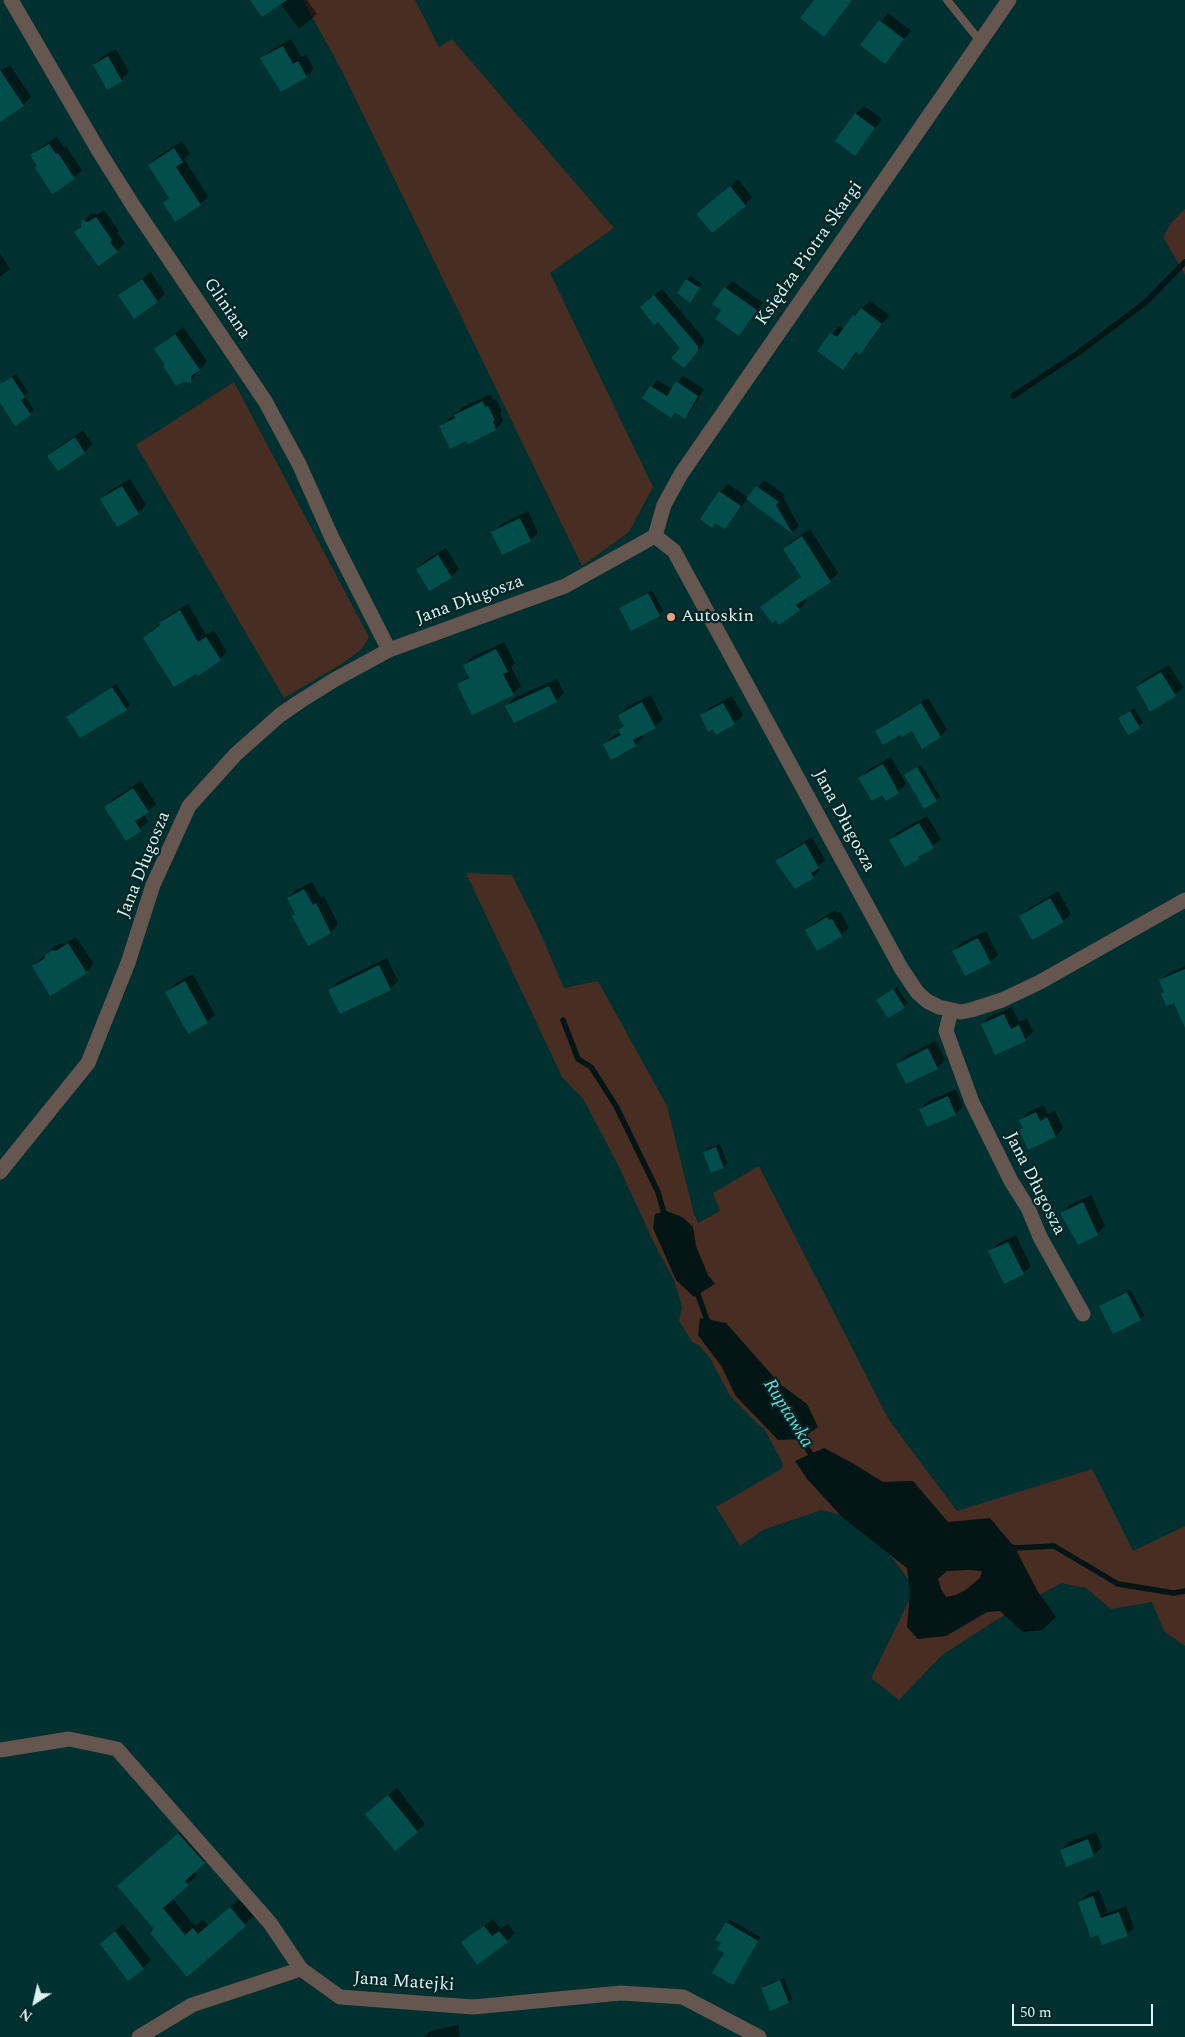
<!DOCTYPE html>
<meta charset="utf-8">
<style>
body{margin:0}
#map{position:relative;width:1185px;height:2037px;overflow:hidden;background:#003030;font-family:Spectral,serif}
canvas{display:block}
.north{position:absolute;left:10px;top:1977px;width:50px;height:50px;-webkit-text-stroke:4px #022525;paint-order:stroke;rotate:215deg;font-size:14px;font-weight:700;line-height:20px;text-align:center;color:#dcf3f2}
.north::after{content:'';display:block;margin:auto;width:18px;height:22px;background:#dcf3f2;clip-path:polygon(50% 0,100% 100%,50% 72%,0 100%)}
.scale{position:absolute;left:1012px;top:2004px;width:141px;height:22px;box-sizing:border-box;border:2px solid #dcf3f2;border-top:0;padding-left:6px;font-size:15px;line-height:18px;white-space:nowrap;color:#dcf3f2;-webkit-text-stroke:4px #022525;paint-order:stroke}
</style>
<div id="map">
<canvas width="1185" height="2037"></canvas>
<div class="north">N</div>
<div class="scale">50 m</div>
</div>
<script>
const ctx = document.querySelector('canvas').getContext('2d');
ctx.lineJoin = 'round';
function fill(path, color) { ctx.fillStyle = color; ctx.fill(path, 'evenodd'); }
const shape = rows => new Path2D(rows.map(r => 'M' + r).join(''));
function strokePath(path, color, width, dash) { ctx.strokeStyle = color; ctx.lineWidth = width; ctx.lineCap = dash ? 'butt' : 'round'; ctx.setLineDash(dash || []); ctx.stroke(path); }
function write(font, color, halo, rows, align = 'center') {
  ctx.font = font + ' Spectral,serif'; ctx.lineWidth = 4.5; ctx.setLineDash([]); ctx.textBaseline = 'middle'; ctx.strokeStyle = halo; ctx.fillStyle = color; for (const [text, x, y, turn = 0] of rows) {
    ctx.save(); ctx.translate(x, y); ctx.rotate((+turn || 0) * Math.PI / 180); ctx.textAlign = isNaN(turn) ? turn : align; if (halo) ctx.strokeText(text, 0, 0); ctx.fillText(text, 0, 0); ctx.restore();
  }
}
const green = shape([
 [303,0,415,0,439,47,452,39,614,228,550,273,653,487,629,532,582,566,343,73],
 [1185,209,1185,275,1163,237,1171,223],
 [234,382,369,637,362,649,343,663,284,698,136,445],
 [466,873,512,875,536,923,564,988,598,981,667,1106,694,1214,698,1223,720,1211,713,1193,759,1166,889,1420,957,1511,1092,1469,1133,1551,1185,1526,1185,1646,1164,1631,1152,1602,1111,1609,1086,1588,1061,1583,998,1619,942,1655,899,1700,871,1678,915,1588,876,1537,848,1517,822,1510,763,1530,740,1546,716,1507,781,1469,783,1464,766,1432,730,1396,710,1358,699,1345,692,1342,679,1321,682,1307,674,1280,654,1243,618,1165,584,1100,562,1077]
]);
const water = shape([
 [667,1211,682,1217,693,1227,696,1246,708,1275,715,1284,694,1297,676,1280,653,1228,655,1214],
 [700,1318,726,1323,780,1384,807,1404,818,1427,801,1439,778,1440,735,1395,722,1367,698,1335],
 [824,1448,854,1464,883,1482,913,1481,948,1522,990,1518,1015,1548,1038,1592,1056,1617,1042,1630,1023,1632,1000,1611,987,1612,946,1636,918,1639,907,1627,910,1593,907,1568,842,1517,808,1480,795,1461],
 [970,1570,982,1571,980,1578,967,1589,956,1595,946,1597,941,1589,938,1579,947,1571]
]);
const shadow = shape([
 [252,0,307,0,317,14,299,29,280,3],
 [888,13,911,31,885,62,862,45],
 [291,39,301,57,306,55,314,69,306,76,262,58,270,51],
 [116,49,129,72,121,80,94,65,102,57],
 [10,65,31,97,23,105,0,120,0,71],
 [864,106,882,119,855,154,856,114],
 [57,137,64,147,66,146,82,170,74,178,52,192,32,156,40,148],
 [182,141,190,154,184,159,208,196,200,204,170,198,149,165,157,157],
 [738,179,752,197,745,205,698,214],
 [104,210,119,231,117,233,125,243,117,251,76,232,91,213,97,215],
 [0,253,10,269,0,277],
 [151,272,165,294,158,301,120,296,128,288],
 [691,276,702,284,690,301,687,280],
 [732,281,763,303,739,334,723,310,714,303],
 [662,289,704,339,704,343,684,367,682,347,648,300],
 [870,301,889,315,868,345,860,353,858,352,843,369,819,351,839,326,844,329,854,315],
 [183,327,207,361,190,382,166,365,155,349],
 [16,374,28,392,24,396,34,410,16,424,0,401,0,385],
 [683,376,704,389,691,411,685,417,676,411,671,416,644,398,657,380,672,389],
 [491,394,493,400,496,399,502,411,500,413,503,421,496,429,467,439,441,426,463,407],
 [83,430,92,444,85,452,58,470,49,456,57,448],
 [130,479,146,505,138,513,102,499,109,491],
 [764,480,785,495,783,497,799,526,792,532,748,498,725,528,716,522,712,526,701,519,720,492,728,484,749,498],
 [528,511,538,533,530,540,493,533,500,525],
 [810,529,838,573,830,581,804,598,807,601,799,609,762,607,802,576,784,549,792,541],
 [446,548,459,569,451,577,429,589,417,569,425,561],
 [652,590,663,611,659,615,620,608],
 [188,604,206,635,214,630,227,652,220,659,144,638,168,616],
 [504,642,515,663,511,667,521,686,513,694,459,684,469,675,464,665,472,657],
 [1169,665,1183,687,1175,695,1137,687,1145,679],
 [557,679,564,693,556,701,507,706,514,698],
 [116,684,130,705,126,709,68,717],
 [651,695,663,719,655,727,641,734,643,737,635,745,604,745,612,737,621,732,619,730,624,725,619,715,627,707],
 [732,696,743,715,735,723,716,733,701,716,709,708],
 [928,698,947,729,941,736,923,747,913,729,901,733,877,732,884,725],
 [1134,708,1143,723,1129,734,1119,718],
 [891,757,906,784,898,792,883,793,860,778,868,770],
 [921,765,940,797,936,800,906,775],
 [141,781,156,804,144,814,148,822,127,839,106,807,113,799],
 [927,816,941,839,918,858,891,840,898,832],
 [812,837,825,860,818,867,820,870,813,877,777,861,784,854],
 [312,882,321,898,324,896,338,924,331,932,297,913,288,898,296,890],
 [1058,891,1071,914,1063,921,1020,917,1028,909],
 [835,910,837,913,840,912,849,928,841,935,807,930,814,923],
 [986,931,998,955,990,962,954,951,961,943],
 [76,937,94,964,86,972,33,966,54,947,61,943,65,944],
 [387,958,398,981,390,989,330,990,338,982],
 [1185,966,1185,1012,1175,1001,1162,993,1165,991,1160,980,1167,974],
 [193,974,215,1015,207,1022,167,992,175,984],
 [897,987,907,1003,904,1007,878,1000],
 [1012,1007,1019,1022,1027,1018,1033,1032,1025,1040,982,1024,990,1016],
 [936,1041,945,1060,937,1068,898,1064,906,1056],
 [956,1089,963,1106,956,1114,927,1126,920,1109,928,1101],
 [1044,1105,1048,1114,1055,1110,1063,1128,1056,1136,1028,1148,1020,1130,1024,1127,1021,1120,1028,1112],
 [720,1144,727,1163,724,1167,712,1171,704,1152,708,1148],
 [1091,1195,1105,1226,1097,1234,1062,1213,1070,1205],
 [1016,1235,1031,1266,1024,1273,990,1251,998,1244],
 [1130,1289,1144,1315,1140,1319,1100,1306],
 [397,1788,425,1824,395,1849,375,1806],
 [188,1825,213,1853,194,1871,197,1875,172,1898,195,1926,203,1920,208,1926,240,1899,255,1915,187,1975,156,1929,128,1877],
 [1096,1832,1102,1847,1094,1855,1066,1865,1061,1850,1069,1842],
 [1099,1890,1108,1913,1126,1906,1134,1928,1127,1935,1103,1944,1079,1902,1086,1895],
 [493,1919,500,1929,508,1924,515,1933,507,1941,462,1943],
 [730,1920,760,1937,733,1983,725,1952,727,1923],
 [123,1924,151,1960,143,1968,101,1944],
 [784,1978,792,1999,788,2002,762,1988,766,1985],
 [458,2025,460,2037,424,2037,430,2031]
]);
const stream = shape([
 [1013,396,1078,353,1146,302,1185,262],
 [563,1020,578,1059,591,1067,616,1106,658,1192,665,1217],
 [696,1289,707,1320,711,1324],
 [797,1432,810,1453,815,1456],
 [1007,1546,1015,1548,1054,1546,1118,1584,1174,1593,1185,1591]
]);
const building = shape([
 [250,0,287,0,262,17],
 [814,0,852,0,824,37,800,18],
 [879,20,904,39,885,64,860,45],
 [283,46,293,64,298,61,307,77,281,92,260,58],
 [108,56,122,81,107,90,93,65],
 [0,70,24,106,0,122],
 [855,113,875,128,855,156,835,141],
 [49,144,56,154,58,153,75,179,52,194,35,168,37,166,30,155],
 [174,148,183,162,176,167,201,205,175,222,163,203,169,198,148,165],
 [730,186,746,206,712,233,696,214],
 [96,217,112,240,110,242,118,252,98,266,74,232,81,227,82,220,88,222],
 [142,279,158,302,134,319,118,295],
 [686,279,700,288,690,303,677,293],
 [724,287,757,310,739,336,715,319,721,310,712,304],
 [654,295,698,346,698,351,684,368,671,358,680,348,658,322,654,325,640,307],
 [861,308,882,324,860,355,856,352,843,370,817,351,830,333,837,337,853,315,855,316],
 [175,334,200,370,191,376,191,383,183,382,176,386,163,366,165,365,154,349],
 [12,377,25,397,21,400,31,415,15,426,0,403,0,384],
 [676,381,698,396,685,419,675,412,671,418,642,398,650,386,667,396],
 [483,401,485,407,488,406,495,420,493,421,496,430,468,444,466,441,450,449,439,426,455,418,454,415],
 [75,437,85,453,58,471,47,456],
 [122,486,139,514,117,527,100,499],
 [756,486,779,502,776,505,793,534,746,499],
 [719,491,741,506,725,529,715,523,712,528,700,519],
 [520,518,531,541,502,555,491,532],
 [802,536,831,582,796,605,800,610,779,625,776,620,772,623,760,607,801,577,783,549],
 [438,555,452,578,429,591,416,569],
 [648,593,660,616,631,631,619,608],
 [180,610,198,642,206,637,221,660,198,676,196,674,174,687,143,638,160,625,159,623],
 [496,649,508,672,503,674,514,695,472,715,457,684,469,678,463,665],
 [1161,672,1176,696,1150,712,1136,687],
 [549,686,557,702,514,723,505,706],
 [112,687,127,710,80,738,66,717],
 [642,702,656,728,633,740,636,746,611,760,603,744,621,735,618,730,624,726,618,715],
 [723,703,735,724,716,735,713,729,708,732,700,715],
 [921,703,941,737,922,749,912,731,902,737,900,735,883,745,875,731],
 [1130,711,1140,728,1128,735,1118,718],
 [883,764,899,793,886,801,882,795,872,801,858,778],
 [917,767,937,801,924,809,904,775],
 [133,788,149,812,135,821,141,831,126,841,104,807],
 [919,823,934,848,918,857,919,859,905,867,889,840],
 [805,843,819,868,811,873,814,878,795,889,775,861],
 [304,889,313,905,316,903,331,933,308,946,292,916,295,914,287,898],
 [1050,898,1064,922,1032,940,1019,916],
 [827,917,829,920,832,919,842,936,817,951,805,930],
 [978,938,991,963,965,976,952,951],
 [68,943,87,973,50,996,32,966,44,959,45,955,52,950,56,951],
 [379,965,391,990,340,1014,328,990],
 [1185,969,1185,1028,1174,1003,1166,1006,1161,993,1164,992,1159,980],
 [185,981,208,1023,188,1034,165,992],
 [893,989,905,1008,888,1018,876,1000],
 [1004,1014,1011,1029,1019,1025,1026,1041,995,1055,981,1024],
 [928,1048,938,1069,906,1084,896,1064],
 [948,1096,956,1115,927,1127,919,1109],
 [1036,1112,1040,1121,1047,1117,1056,1137,1028,1150,1019,1130,1023,1128,1019,1120],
 [716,1147,724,1168,711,1173,703,1152],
 [1083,1202,1098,1235,1078,1245,1060,1213],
 [1008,1242,1024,1274,1004,1284,988,1251],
 [1127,1292,1141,1320,1113,1334,1099,1306],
 [388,1795,418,1832,395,1851,365,1814],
 [178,1833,205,1863,185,1881,189,1885,163,1908,185,1935,193,1928,198,1934,230,1907,246,1926,187,1977,150,1933,154,1929,117,1886],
 [1088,1839,1094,1856,1066,1867,1060,1850],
 [1093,1896,1101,1918,1119,1912,1128,1936,1102,1945,1098,1935,1091,1938,1078,1902],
 [726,1922,758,1941,733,1985,712,1973,724,1953,717,1949,721,1943,715,1940],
 [484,1926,492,1936,499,1931,508,1942,477,1965,461,1942],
 [115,1931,144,1969,128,1981,100,1944],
 [780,1980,789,2003,770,2011,761,1988]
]);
const service = shape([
 [947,0,980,41]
]);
const minor = shape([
 [11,0,100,153,134,207,265,401,299,464,332,538,389,650],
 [655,536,674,551,901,968,917,992,927,1001,939,1007,961,1012,971,1010,1002,1000,1040,982,1185,900],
 [655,536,664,505,681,474,1009,0],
 [951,1011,946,1031,972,1102,1011,1181,1028,1208,1040,1237,1083,1314],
 [0,1172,88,1063,128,963,153,885,189,806,236,754,280,715,299,702,334,680,389,650,565,586,655,536],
 [0,1750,69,1739,117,1749,270,1923,301,1969,340,1997,473,2007,621,1993,683,1997,759,2037],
 [139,2037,192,2005,301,1969]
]);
const markers = [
 [671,617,5,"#f2a07f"]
];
const streetNames = [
 ["Księdza Piotra Skargi",810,254,-55],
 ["Gliniana",226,309,56],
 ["Jana Długosza",470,601,-20],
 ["Jana Długosza",843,821,62],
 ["Jana Długosza",145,865,-68],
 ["Jana Długosza",1034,1184,63],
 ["Jana Matejki",404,1983,4]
];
const poiNames = [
 ["Autoskin",681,617]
];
const waterNames = [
 ["Ruptawka",787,1414,58]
];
fill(green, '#472d22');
fill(water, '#031515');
fill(shadow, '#0007');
strokePath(stream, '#031515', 5.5);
fill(building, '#014e4d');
strokePath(service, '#655650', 8);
strokePath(minor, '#655650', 15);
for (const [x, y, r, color] of markers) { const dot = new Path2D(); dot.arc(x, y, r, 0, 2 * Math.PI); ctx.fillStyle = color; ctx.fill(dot); strokePath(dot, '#022525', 2); }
write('18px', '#dcf3f2', '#022525', streetNames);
write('18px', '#dcf3f2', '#022525', poiNames, 'left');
write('italic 19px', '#71d6d4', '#022525', waterNames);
</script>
